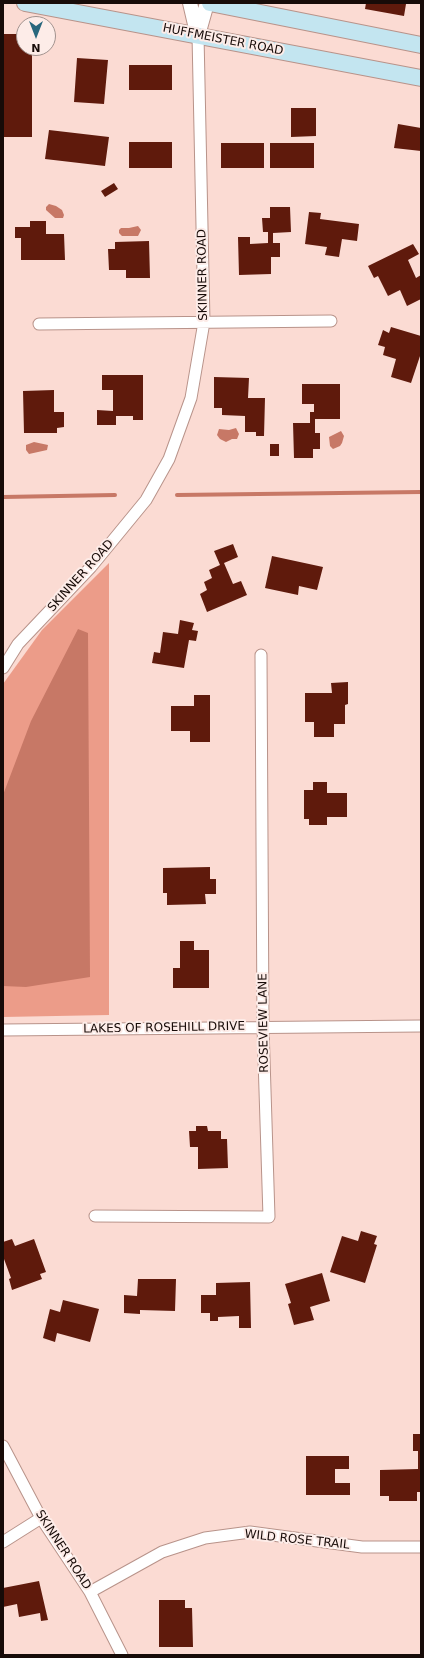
<!DOCTYPE html>
<style>
body{margin:0}
#map{position:relative;width:424px;height:1658px;overflow:hidden;background:#fbdbd3;font-family:"DejaVu Sans",sans-serif}
canvas{display:block}
.frame{position:absolute;inset:0;border:4px solid #170b08;pointer-events:none}
.north{position:absolute;left:16px;top:16px;width:40px;height:40px;box-sizing:border-box;background:#fdece8;border:1px solid #a1928e;border-radius:50%;rotate:180deg;font-size:11px;font-weight:700;line-height:16px;text-align:center;color:#170b08}
.north::after{content:'';display:block;margin:auto;width:14px;height:18px;background:#29677d;clip-path:polygon(50% 0,100% 100%,50% 72%,0 100%)}
</style>
<div id="map">
<canvas width="424" height="1658"></canvas>
<div class="frame"></div>
<div class="north">N</div>
</div>
<script>
const ctx = document.querySelector('canvas').getContext('2d');
ctx.lineJoin = 'round';
function fill(path, color) { ctx.fillStyle = color; ctx.fill(path, 'evenodd'); }
const shape = rows => new Path2D(rows.map(r => 'M' + r).join(''));
function strokePath(path, color, width, dash) { ctx.strokeStyle = color; ctx.lineWidth = width; ctx.lineCap = dash ? 'butt' : 'round'; ctx.setLineDash(dash || []); ctx.stroke(path); }
function write(font, color, halo, rows, align = 'center') {
  ctx.font = font + ' "DejaVu Sans",sans-serif'; ctx.lineWidth = 4; ctx.setLineDash([]); ctx.textBaseline = 'middle'; ctx.strokeStyle = halo; ctx.fillStyle = color; for (const [text, x, y, turn = 0] of rows) {
    ctx.save(); ctx.translate(x, y); ctx.rotate((+turn || 0) * Math.PI / 180); ctx.textAlign = isNaN(turn) ? turn : align; if (halo) ctx.strokeText(text, 0, 0); ctx.fillText(text, 0, 0); ctx.restore();
  }
}
const green = shape([
 [109,563,109,1015,3,1017,3,684,42,630]
]);
const water = shape([
 [49,204,56,206,62,210,64,215,63,218,55,218,46,210,46,207],
 [138,226,141,230,138,236,122,236,119,233,119,230,121,228,129,228],
 [236,428,239,434,237,439,232,439,226,442,220,439,217,435,219,429,229,430],
 [341,431,344,436,342,443,340,446,333,449,330,446,329,437],
 [34,442,48,445,47,450,29,454,26,450,26,445],
 [78,629,88,633,90,977,26,987,3,986,3,795,31,721]
]);
const stream = shape([
 [177,495,421,492],
 [3,497,115,495]
]);
const building = shape([
 [366,3,406,4,404,16,365,9],
 [3,34,24,34,24,48,32,48,32,137,3,137],
 [77,58,108,60,104,104,74,102],
 [129,65,172,65,172,90,129,90],
 [291,108,316,108,316,136,291,137],
 [398,124,421,128,421,151,394,148],
 [49,130,109,137,105,166,45,159],
 [129,142,172,142,172,168,129,168],
 [221,143,264,143,264,168,221,168],
 [270,143,314,143,314,168,270,168],
 [114,183,118,189,105,197,101,191],
 [270,207,290,207,291,232,273,233,273,243,280,243,280,257,271,257,271,274,239,275,238,237,250,237,250,244,268,243,268,232,263,232,262,218,270,218],
 [309,212,321,213,320,219,359,224,357,241,342,239,339,257,325,255,327,247,305,244],
 [30,221,46,221,46,234,64,234,65,260,21,260,21,238,15,238,15,227,30,227],
 [149,241,150,278,126,278,126,270,109,270,108,249,115,249,115,242],
 [413,244,419,254,408,260,416,278,421,275,421,299,407,306,400,290,388,296,378,276,374,278,368,266],
 [391,327,421,336,421,353,411,383,391,377,396,359,383,355,385,347,378,345,383,330,389,333],
 [102,375,143,375,143,420,133,420,133,416,116,416,116,425,97,425,97,410,113,411,113,390,102,390],
 [214,377,249,378,248,398,265,398,264,436,256,436,256,432,245,432,245,416,222,415,222,408,214,408],
 [302,384,340,384,340,419,315,419,315,433,320,433,320,449,313,449,313,458,294,458,293,423,310,423,310,412,314,412,314,404,302,404],
 [54,390,54,412,64,412,64,427,57,428,57,433,24,433,23,391],
 [270,444,279,444,279,456,270,456],
 [233,544,238,557,224,563,233,584,241,581,247,595,207,612,200,594,207,590,204,582,212,578,209,570,220,565,214,551],
 [272,556,323,567,317,590,299,586,298,595,265,588],
 [180,620,194,623,192,630,198,631,196,641,189,640,184,668,152,663,154,652,160,653,163,632,178,634],
 [348,682,348,704,345,705,345,724,334,724,334,737,314,737,314,722,305,722,305,693,332,693,331,683],
 [194,695,210,695,210,742,190,742,190,731,171,731,171,706,194,706],
 [313,782,327,782,327,793,347,793,347,817,327,817,327,825,309,825,309,819,304,819,304,790,313,790],
 [210,867,210,879,216,879,216,894,205,894,206,904,167,905,167,893,163,893,163,868],
 [180,941,194,941,194,950,209,950,209,988,173,988,173,968,180,968],
 [196,1126,207,1126,208,1131,221,1131,221,1139,227,1139,228,1168,198,1169,198,1147,190,1147,189,1131,196,1131],
 [361,1231,377,1236,374,1244,377,1245,365,1283,330,1272,342,1236,358,1241],
 [12,1239,15,1246,34,1239,46,1272,40,1274,42,1279,12,1290,9,1279,11,1278,4,1259,3,1260,3,1242],
 [322,1273,330,1301,310,1307,314,1320,294,1325,288,1304,291,1303,285,1284],
 [138,1279,176,1279,175,1311,140,1310,140,1314,124,1313,124,1295,137,1296],
 [250,1282,251,1328,239,1328,239,1316,218,1317,218,1321,210,1321,210,1313,201,1313,201,1295,216,1295,216,1283],
 [63,1300,99,1309,90,1342,57,1333,55,1342,43,1338,50,1309,60,1312],
 [413,1434,421,1434,421,1459,420,1459,421,1492,417,1492,417,1501,389,1501,389,1496,380,1496,380,1470,418,1469,418,1451,413,1451],
 [306,1456,349,1456,349,1469,335,1469,335,1483,350,1483,350,1495,306,1495],
 [39,1581,48,1620,41,1621,40,1613,19,1617,17,1604,3,1607,3,1588],
 [159,1600,185,1600,185,1608,192,1608,193,1647,159,1647]
]);
const minor = shape([
 [39,324,331,321],
 [3,668,18,644,91,567,146,500,169,459,191,398,204,322,198,35],
 [3,1030,421,1026],
 [95,1216,269,1217,263,1027,261,655],
 [3,1446,41,1518,90,1592,122,1655],
 [3,1542,41,1518],
 [90,1592,162,1552,205,1538,250,1532,362,1547,421,1547]
]);
const tertiary = shape([
 [190,3,197,33],
 [198,35,207,3]
]);
const secondary = shape([
 [25,3,421,78],
 [210,3,421,45]
]);
const streetNames = [
 ["HUFFMEISTER ROAD",223,40,11],
 ["SKINNER ROAD",203,275,-91],
 ["SKINNER ROAD",81,576,-48],
 ["ROSEVIEW LANE",264,1023,-91],
 ["LAKES OF ROSEHILL DRIVE",164,1028,-1],
 ["WILD ROSE TRAIL",297,1540,6],
 ["SKINNER ROAD",63,1550,57]
];
fill(green, '#ec9c89');
fill(water, '#c77866');
strokePath(stream, '#c77866', 4);
fill(building, '#5f1a0c');
strokePath(minor, '#b8938a', 13);
strokePath(tertiary, '#b8938a', 16);
strokePath(secondary, '#b8938a', 18);
strokePath(minor, '#fff', 11);
strokePath(tertiary, '#fff', 14);
strokePath(secondary, '#c3e5f0', 16);
write('12px', '#170b08', '#fdece8', streetNames);
</script>
